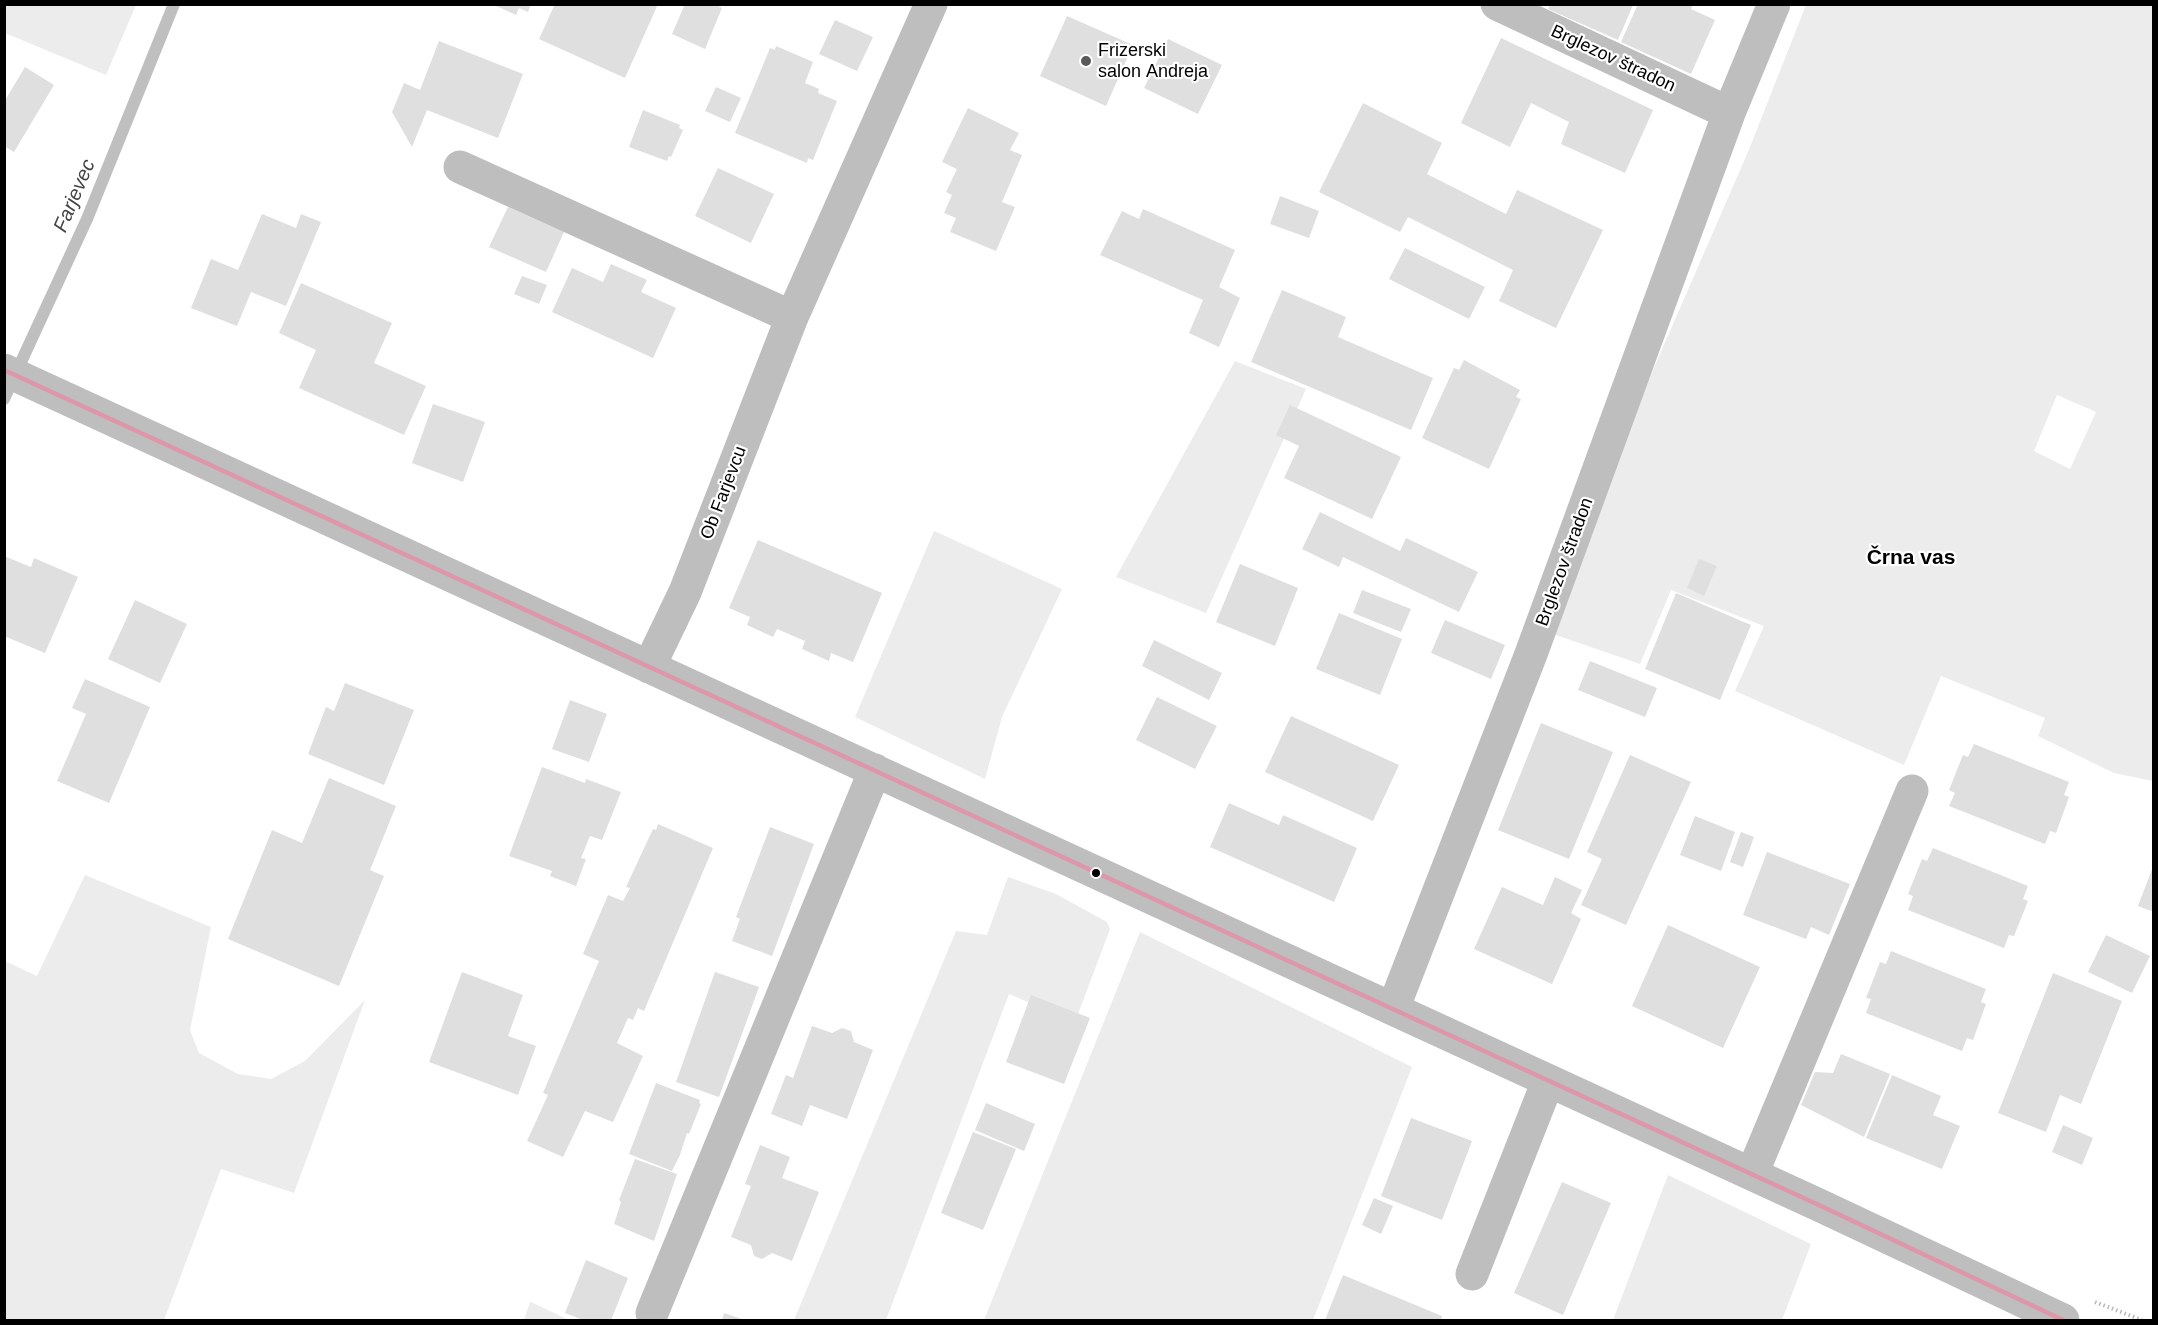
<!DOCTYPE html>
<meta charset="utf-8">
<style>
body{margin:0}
#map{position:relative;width:2158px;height:1325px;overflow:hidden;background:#fff;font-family:Arial,sans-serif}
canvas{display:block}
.frame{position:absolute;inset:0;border:6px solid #000;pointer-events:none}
</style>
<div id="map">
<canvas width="2158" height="1325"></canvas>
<div class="frame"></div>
</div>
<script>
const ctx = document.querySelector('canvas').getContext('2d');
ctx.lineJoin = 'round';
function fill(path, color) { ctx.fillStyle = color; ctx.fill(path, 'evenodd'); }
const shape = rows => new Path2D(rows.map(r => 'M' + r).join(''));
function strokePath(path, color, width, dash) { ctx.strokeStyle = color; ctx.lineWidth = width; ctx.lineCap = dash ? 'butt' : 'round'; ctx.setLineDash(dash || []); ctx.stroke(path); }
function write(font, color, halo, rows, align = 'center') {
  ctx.font = font + ' Arial,sans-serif'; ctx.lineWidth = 4.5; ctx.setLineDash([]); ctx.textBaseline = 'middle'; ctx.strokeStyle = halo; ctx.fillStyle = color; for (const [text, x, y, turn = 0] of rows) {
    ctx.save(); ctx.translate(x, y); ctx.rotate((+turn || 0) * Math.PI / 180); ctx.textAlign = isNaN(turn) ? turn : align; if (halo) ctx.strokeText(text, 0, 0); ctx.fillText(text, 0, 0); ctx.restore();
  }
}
const green = shape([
 [72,5,136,5,106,75,5,33,5,5],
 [1806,5,2153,5,2153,781,2114,773,2038,736,2045,718,1941,676,1904,765,1735,691,1764,626,1671,590,1640,664,1553,634,1646,386,1748,152],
 [2057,395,2096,412,2070,469,2034,451],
 [1235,361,1306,389,1206,613,1116,577],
 [934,531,1062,589,1002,717,985,779,855,717],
 [85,875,211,927,190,1030,199,1053,238,1074,271,1079,305,1061,365,1000,294,1193,221,1169,164,1320,5,1320,5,961,37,976],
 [1008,877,1056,894,1107,922,1110,929,1075,1022,1009,994,886,1320,794,1320,956,931,987,935],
 [1140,932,1412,1067,1313,1320,984,1320],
 [1668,1175,1811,1244,1782,1320,1613,1320],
 [530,1302,531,1302,569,1320,524,1320]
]);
const stream = shape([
 [4,399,87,219,174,4]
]);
const building = shape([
 [492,4,531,4,528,12,519,8,516,15],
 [555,4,658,4,625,78,539,39],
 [685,4,714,4,722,8,705,49,672,34],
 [1638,4,1693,4,1691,9,1715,20,1691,74,1621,42],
 [1550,5,1633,5,1618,40,1548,9],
 [1067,16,1133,45,1106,106,1040,76],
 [835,20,873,37,857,71,819,54],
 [1501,38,1653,110,1625,173,1561,144,1569,122,1531,103,1510,147,1461,123],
 [1168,39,1222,65,1198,114,1144,88],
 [439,41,523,74,498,138,427,110,412,147,392,112,404,83,420,90],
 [776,46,813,62,805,83,819,89,818,93,837,101,813,160,808,158,807,163,735,133,770,48,775,50],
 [25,67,54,85,14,152,4,146,4,102],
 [716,87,741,98,730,122,705,111],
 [1363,103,1442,143,1427,174,1506,214,1517,190,1603,230,1556,328,1499,301,1513,270,1408,217,1400,232,1319,192],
 [968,108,1019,133,1010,150,1022,155,1002,202,1015,207,996,251,950,232,956,218,944,213,952,195,946,192,957,169,942,162],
 [643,110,680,125,679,128,683,130,671,157,669,156,667,161,629,147],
 [718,168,774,194,751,243,695,216],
 [1280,196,1319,211,1309,238,1270,224],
 [508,207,564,232,546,272,489,247],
 [1143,209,1235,250,1219,287,1240,298,1219,347,1189,333,1203,300,1100,255,1122,211,1139,219],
 [262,214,296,228,301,214,321,222,286,306,251,292,237,326,191,308,211,259,238,270],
 [1405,248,1485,287,1469,319,1389,279],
 [611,264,647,280,641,292,676,308,653,358,552,312,572,268,603,282],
 [522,276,547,285,539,304,514,294],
 [301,283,392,323,374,363,426,386,404,435,299,388,316,350,279,333],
 [1282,290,1346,317,1338,337,1433,378,1411,430,1251,362],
 [1464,360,1520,390,1516,397,1521,399,1489,469,1422,438,1454,368,1459,370],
 [433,404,485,422,463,482,412,463],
 [1290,405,1401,457,1372,519,1284,478,1299,446,1276,435],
 [1320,512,1400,551,1406,538,1478,572,1459,612,1343,557,1339,567,1302,549],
 [758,540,882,593,853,662,831,653,829,661,802,649,805,641,777,629,773,637,747,625,750,617,729,608],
 [4,556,31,567,34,558,78,577,45,653,4,636],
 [1699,559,1717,566,1704,596,1687,588],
 [1240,564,1298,588,1275,646,1216,622],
 [1362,590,1411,609,1401,632,1353,613],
 [1676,593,1751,625,1720,700,1645,669],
 [135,600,187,624,160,683,108,659],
 [1339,613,1402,639,1380,695,1316,669],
 [1445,620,1505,645,1491,679,1431,653],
 [1154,640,1222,673,1209,700,1142,666],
 [1590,661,1657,688,1645,717,1578,690],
 [85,679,150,707,109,803,57,781,86,714,72,708],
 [345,683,414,710,384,785,308,754,326,707,334,711],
 [1157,697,1217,726,1195,769,1136,740],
 [570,700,607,714,589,762,552,749],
 [1291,716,1399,765,1373,821,1265,772],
 [1541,723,1613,752,1569,859,1498,830],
 [1974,744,2069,782,2064,795,2069,797,2056,833,2050,831,2045,844,1949,806,1955,793,1949,790,1963,755,1968,757],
 [1630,755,1691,782,1626,925,1581,905,1602,859,1587,852],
 [542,767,585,783,586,779,621,792,602,840,590,836,581,858,586,859,576,886,550,876,552,871,509,856],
 [329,778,396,806,370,870,384,876,339,986,228,939,272,830,302,843],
 [1229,803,1279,825,1283,815,1357,848,1334,902,1210,847],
 [1695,816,1735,832,1721,871,1680,855],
 [658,824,713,848,644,1011,638,1008,633,1020,628,1018,617,1043,643,1056,613,1122,585,1111,563,1157,527,1141,548,1095,543,1093,599,961,583,954,608,895,623,901,630,888,626,887,653,829,656,830],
 [770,827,814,844,772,956,732,941,740,919,736,917],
 [1741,832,1754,837,1743,867,1730,862],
 [1933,848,2028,886,2023,899,2028,901,2014,936,2009,935,2004,948,1908,910,1913,896,1908,894,1922,859,1927,861],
 [1767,852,1850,884,1829,935,1811,927,1806,939,1743,915],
 [2154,864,2154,912,2138,906],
 [1555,877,1582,890,1571,913,1581,919,1552,984,1474,949,1502,887,1543,905],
 [1668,925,1760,967,1723,1048,1632,1006],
 [2106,935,2150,956,2132,993,2088,972],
 [1891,951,1986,989,1981,1002,1986,1004,1973,1040,1967,1038,1962,1051,1866,1013,1871,999,1866,998,1880,962,1886,964],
 [462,972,523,995,508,1036,536,1046,518,1095,429,1062],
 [715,972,759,987,719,1097,676,1082],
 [2053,973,2122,1001,2081,1104,2060,1095,2046,1132,1998,1113],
 [1031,995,1090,1018,1064,1084,1006,1062],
 [812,1026,832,1033,842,1028,851,1031,854,1042,873,1050,847,1119,810,1105,802,1126,771,1114,786,1075,793,1078],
 [1841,1054,1890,1074,1864,1137,1801,1105,1815,1072,1833,1073],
 [1892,1075,1941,1096,1933,1115,1960,1126,1942,1169,1866,1138],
 [656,1083,700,1100,699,1103,701,1104,689,1134,687,1133,680,1155,672,1171,629,1154],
 [986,1103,1035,1124,1024,1151,975,1130],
 [1411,1118,1472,1141,1442,1220,1381,1196],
 [2063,1125,2093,1138,2082,1165,2052,1152],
 [973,1132,1016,1149,983,1230,941,1213],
 [760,1145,790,1157,782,1178,819,1192,792,1261,772,1253,762,1259,754,1256,751,1245,731,1237,751,1186,745,1184],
 [635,1159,677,1174,654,1241,614,1224,621,1202,619,1200],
 [1562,1182,1611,1203,1563,1315,1514,1293],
 [1374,1198,1393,1206,1381,1234,1362,1225],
 [586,1260,628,1278,611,1320,583,1320,565,1313],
 [1343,1275,1442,1316,1441,1320,1325,1320],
 [724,1313,745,1320,722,1320]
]);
const path = shape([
 [2095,1302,2142,1320]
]);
const minor = shape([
 [1497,4,1729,113],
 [460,167,792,317],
 [4,370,1821,1206,2063,1320],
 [649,667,685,592,792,317,931,4],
 [1393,1009,1531,654,1729,113,1774,4],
 [1752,1174,1912,791],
 [1472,1274,1548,1081],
 [652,1313,875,770]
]);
const bus1 = shape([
 [4,370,1821,1206,2063,1320]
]);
const markers = [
 [1086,61,6,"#595959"],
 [1096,873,5,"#000"]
];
const poiNames = [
 ["Frizerski",1098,51],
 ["salon Andreja",1098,72]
];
const streetNames = [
 ["Brglezov štradon",1613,59,25],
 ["Ob Farjevcu",724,493,-69],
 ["Brglezov štradon",1565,562,-70]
];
const waterNames = [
 ["Farjevec",75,196,-67]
];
const quarterNames = [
 ["Črna vas",1911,558]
];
fill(green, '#ececec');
strokePath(stream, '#bfbfbf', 12);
fill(building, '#dfdfdf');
strokePath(path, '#b9b9b9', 4, [1.5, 3]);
strokePath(minor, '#bebebe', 33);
strokePath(bus1, '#de96ab', 4.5);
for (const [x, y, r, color] of markers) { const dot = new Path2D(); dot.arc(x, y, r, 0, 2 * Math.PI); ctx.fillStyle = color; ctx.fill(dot); strokePath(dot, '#fff', 2); }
write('18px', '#000', '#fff', poiNames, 'left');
write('18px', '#000', '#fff', streetNames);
write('italic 20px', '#444', '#fff', waterNames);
write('bold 21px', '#000', '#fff', quarterNames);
</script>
